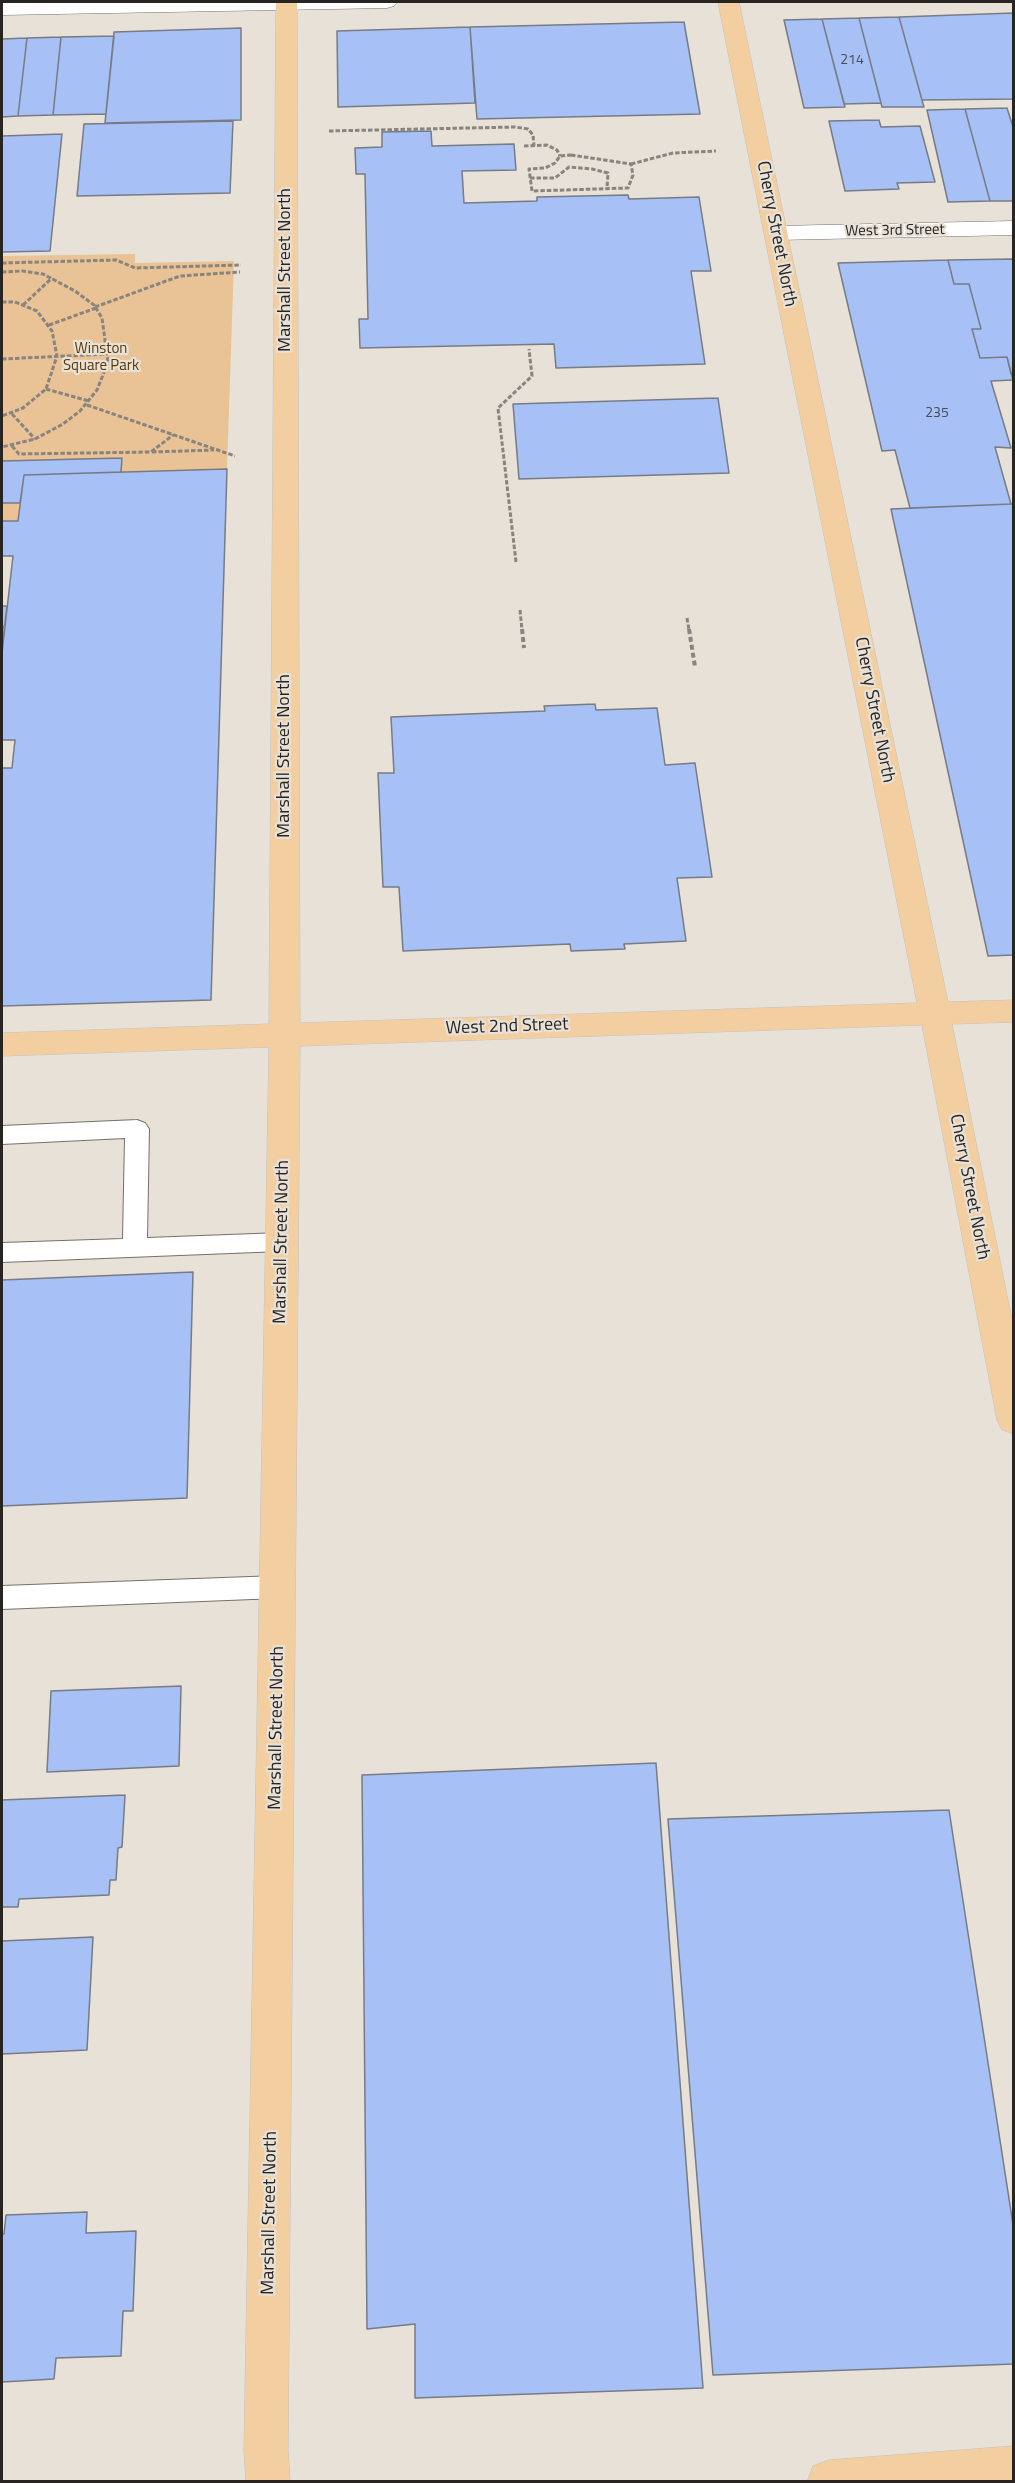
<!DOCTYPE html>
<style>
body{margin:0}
#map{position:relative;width:1015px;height:2483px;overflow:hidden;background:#e8e1d8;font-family:"Titillium Web",sans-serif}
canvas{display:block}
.frame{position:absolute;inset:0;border:3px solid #272421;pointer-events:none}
</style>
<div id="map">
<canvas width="1015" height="2483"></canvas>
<div class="frame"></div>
</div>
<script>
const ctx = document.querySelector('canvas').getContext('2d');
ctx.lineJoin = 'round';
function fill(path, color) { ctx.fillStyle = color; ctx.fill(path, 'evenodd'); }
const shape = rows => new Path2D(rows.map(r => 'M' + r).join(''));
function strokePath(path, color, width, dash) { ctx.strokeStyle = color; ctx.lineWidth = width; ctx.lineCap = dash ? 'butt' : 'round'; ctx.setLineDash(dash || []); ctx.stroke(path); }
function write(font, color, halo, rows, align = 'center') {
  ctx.font = font + ' "Titillium Web",sans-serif'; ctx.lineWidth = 4.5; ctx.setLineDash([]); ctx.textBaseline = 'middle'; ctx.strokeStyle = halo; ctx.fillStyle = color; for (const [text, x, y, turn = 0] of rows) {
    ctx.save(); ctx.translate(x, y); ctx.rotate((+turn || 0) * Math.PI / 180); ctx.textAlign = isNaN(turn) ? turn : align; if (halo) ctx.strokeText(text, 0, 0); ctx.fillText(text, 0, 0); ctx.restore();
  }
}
const green = shape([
 [135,254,135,263,234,261,227,469,121,472,121,458,2,461,2,256],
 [2,503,20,503,18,521,2,521]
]);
const building = shape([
 [1014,13,1014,99,922,100,899,17,1014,13],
 [899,17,922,100,924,107,882,107,859,18,899,17],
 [859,18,881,103,844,104,822,19,859,18],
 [822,19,845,107,804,108,784,20,822,19],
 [684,22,700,114,477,119,470,27,684,22],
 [470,27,475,103,338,107,337,31,470,27],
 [241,28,241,120,105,123,114,32,241,28],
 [114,36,106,114,53,115,61,37,114,36],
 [61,37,53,115,18,116,27,38,61,37],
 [27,38,18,116,2,117,2,39,27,38],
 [1007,108,1014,130,1014,201,990,201,965,109,1007,108],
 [965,109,990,201,948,202,927,110,965,109],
 [879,120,881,127,920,126,935,182,897,183,899,189,845,191,829,121,879,120],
 [233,121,230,193,77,196,84,124,233,121],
 [431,131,432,146,514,144,516,170,462,171,464,203,537,201,537,197,628,195,629,199,699,197,711,271,691,271,705,364,556,368,554,344,360,348,359,319,368,319,365,174,356,174,355,148,382,147,382,132,431,131],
 [62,134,50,251,2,252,2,136,62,134],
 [1014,259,1014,374,1011,374,1007,357,980,358,972,329,981,329,969,284,954,284,948,260,1014,259],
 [948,260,954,284,969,284,981,329,972,329,980,358,1007,357,1013,380,991,381,1011,448,995,447,1011,504,910,508,895,450,882,451,838,263,948,260],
 [718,398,729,473,519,479,513,404,718,398],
 [122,458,121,472,24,475,20,503,2,503,2,461,122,458],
 [227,469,211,1000,2,1006,2,768,12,768,15,740,2,740,2,653,13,556,2,556,2,521,18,521,24,475,227,469],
 [1011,504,1014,504,1014,955,988,956,891,509,1011,504],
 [2,606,7,606,2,649,2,606],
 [595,704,596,710,657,708,665,765,695,763,712,877,677,878,686,941,624,944,625,949,571,951,570,944,403,951,399,887,383,887,378,773,394,773,391,717,545,711,544,706,595,704],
 [193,1272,187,1498,2,1506,2,1280,193,1272],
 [181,1686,179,1766,47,1772,51,1691,181,1686],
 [656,1763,703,2388,415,2398,415,2324,367,2329,362,1775,656,1763],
 [125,1795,122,1847,118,1848,116,1880,110,1880,109,1895,19,1899,18,1907,2,1907,2,1800,125,1795],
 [949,1810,1014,2231,1014,2364,713,2375,668,1819,949,1810],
 [93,1937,87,2050,2,2054,2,1941,93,1937],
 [87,2212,86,2233,136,2231,133,2311,123,2311,121,2356,56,2358,54,2379,2,2382,2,2234,4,2234,6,2215,87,2212]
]);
const pathFar1 = shape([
 [329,131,515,127,528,129,533,135,534,146],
 [524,146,547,145,557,150,560,156],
 [571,155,631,164,633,175,628,188,532,191,529,169,545,168,555,163,560,156,571,155],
 [631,164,673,153,716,151],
 [530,178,555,178,569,167,592,169,608,173,607,188],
 [2,263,116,260,135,268,241,265],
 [2,272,22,271,43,274,75,291,94,305,102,318,108,362,97,390,80,411,63,424,35,439,2,447],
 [2,302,15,302,37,311,52,331,57,356,46,389,23,408,2,416],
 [23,305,52,278],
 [95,307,180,276,240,272],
 [49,325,96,308],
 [2,359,108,354],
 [46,389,89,401],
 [87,405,235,456],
 [12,414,35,439],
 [12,446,19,454,151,452,173,435],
 [152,452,214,450],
 [516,562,498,408,532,376,529,349],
 [520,610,522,630],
 [687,618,689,630],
 [2,627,5,627]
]);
const path = shape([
 [522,629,524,648],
 [689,629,695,667]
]);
const service = shape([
 [137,1120,145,1123,149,1129,147,1238,282,1233,290,1235,294,1242,290,1249,282,1251,2,1262,2,1243,123,1239,125,1138,2,1144,2,1126,137,1120],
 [278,1576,287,1579,291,1587,287,1595,278,1598,2,1609,2,1586,278,1576]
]);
const tertiary = shape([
 [1014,221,1014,235,776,240,768,238,764,233,768,228,776,226,1014,221]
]);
const secondary = shape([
 [65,2,398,2,394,6,387,8,2,15,2,3,65,2]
]);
const primary = shape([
 [276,2,297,2,300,1023,917,1003,718,2,739,2,948,1002,1014,1000,1014,1022,952,1024,1014,1330,1014,1434,1002,1430,997,1420,922,1025,300,1046,288,2450,290,2482,246,2482,244,2450,269,1047,2,1056,2,1033,269,1024,276,2],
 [1014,2446,1014,2482,807,2482,813,2466,829,2460,1014,2446]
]);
const farNumbernames = [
 ["214",852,61],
 ["235",937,414]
];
const farStreetnames = [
 ["West 3rd Street",895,231,-1]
];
const farParknames = [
 ["Winston",101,349],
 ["Square Park",101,366]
];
const streetNames = [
 ["Cherry Street North",776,234,79],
 ["Marshall Street North",286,270,-90],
 ["Cherry Street North",874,710,79],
 ["Marshall Street North",285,756,-90],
 ["West 2nd Street",507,1027,-2],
 ["Cherry Street North",969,1187,79],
 ["Marshall Street North",282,1242,-89],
 ["Marshall Street North",277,1728,-89],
 ["Marshall Street North",270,2213,-89]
];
fill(green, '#e9c396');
fill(building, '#a7c0f6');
strokePath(building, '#777b84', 1.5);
strokePath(service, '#767068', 2);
strokePath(tertiary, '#767068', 1);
strokePath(secondary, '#767068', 1);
strokePath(primary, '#c3c2c1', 1);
strokePath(pathFar1, '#89847e', 3, [4.5, 2]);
strokePath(path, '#89847e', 4, [5, 3]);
fill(service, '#fff');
fill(tertiary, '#fff');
fill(secondary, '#fff');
fill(primary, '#f2cea0');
write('14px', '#474b56', null, farNumbernames);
write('15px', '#272421', '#e8e1d8', farStreetnames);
write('15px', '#5b3904', '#e8e1d8', farParknames);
write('18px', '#272421', '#e8e1d8', streetNames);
</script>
